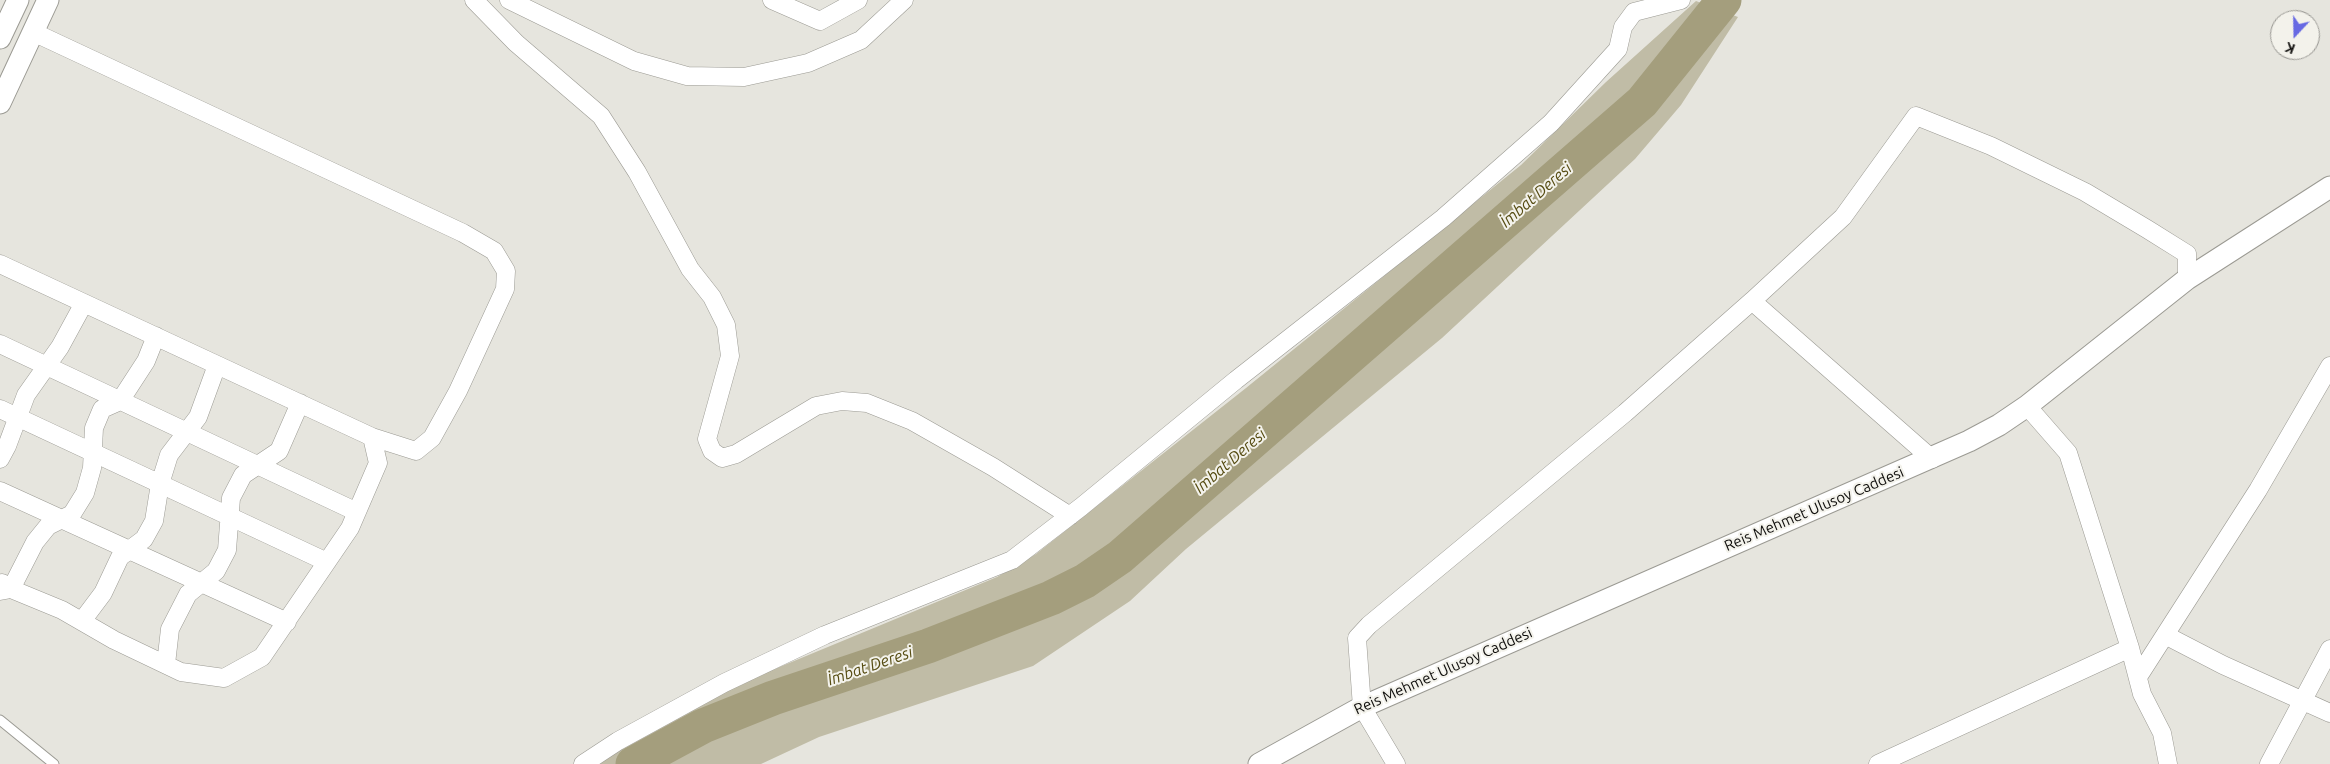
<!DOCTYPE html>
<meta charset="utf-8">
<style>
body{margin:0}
#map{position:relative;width:2330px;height:764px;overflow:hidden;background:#e6e5de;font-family:Ubuntu,sans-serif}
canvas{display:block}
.north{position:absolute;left:2270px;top:10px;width:50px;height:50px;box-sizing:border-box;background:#f3f2eb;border:1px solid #979691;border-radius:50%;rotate:201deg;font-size:14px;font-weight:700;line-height:20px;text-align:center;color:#0e0d0b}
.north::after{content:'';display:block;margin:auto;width:18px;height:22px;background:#6769e3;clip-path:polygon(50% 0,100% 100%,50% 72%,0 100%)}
</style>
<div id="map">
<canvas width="2330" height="764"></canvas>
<div class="north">K</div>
</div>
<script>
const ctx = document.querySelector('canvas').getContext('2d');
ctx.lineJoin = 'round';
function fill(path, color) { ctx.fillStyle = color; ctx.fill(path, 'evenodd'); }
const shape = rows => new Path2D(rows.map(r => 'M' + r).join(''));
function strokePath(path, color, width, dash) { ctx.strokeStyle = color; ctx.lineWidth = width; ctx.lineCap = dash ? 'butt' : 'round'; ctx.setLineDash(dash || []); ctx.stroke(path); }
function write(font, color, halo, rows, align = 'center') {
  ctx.font = font + ' Ubuntu,sans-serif'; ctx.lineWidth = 4; ctx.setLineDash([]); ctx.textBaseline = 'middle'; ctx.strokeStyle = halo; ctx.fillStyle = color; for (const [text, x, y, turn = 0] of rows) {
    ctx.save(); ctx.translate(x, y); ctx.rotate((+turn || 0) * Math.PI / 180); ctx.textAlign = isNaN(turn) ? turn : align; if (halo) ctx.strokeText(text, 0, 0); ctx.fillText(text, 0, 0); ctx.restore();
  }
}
const green = shape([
 [1696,1,1738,17,1681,105,1635,159,1442,338,1186,549,1130,601,1033,666,819,737,761,764,597,764,622,746,707,697,997,577,1036,554,1246,388,1521,165,1606,82]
]);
const river = shape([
 [633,764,703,726,773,698,928,646,1051,598,1085,581,1120,557,1642,102,1724,0]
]);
const service = shape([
 [0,720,54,764]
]);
const minor = shape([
 [474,0,516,43,601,116,637,172,690,269,712,297,726,325,730,356,707,439,712,451,722,458,736,454,816,406,842,401,867,403,912,421,993,467,1070,516],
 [509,0,634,61,687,76,744,77,808,63,861,40,904,0],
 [772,0,820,21,858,0],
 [0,264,372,437,416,451,432,438,458,391,505,289,506,271,494,251,463,233,33,32],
 [1752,301,1932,459],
 [0,344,357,512],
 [2027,406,2068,453,2130,648,2142,694,2162,733,2168,764],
 [0,409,327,562],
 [0,459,7,446,26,395,60,347,84,303],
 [0,491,287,622],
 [2,583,11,589,35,542,48,526,72,514,85,493,92,468,94,428,102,409,120,401,146,361,156,336],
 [0,591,11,589,62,610,114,640,181,672,224,678,262,657,350,528,378,463,372,437],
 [82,621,103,593,120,557,144,539,154,521,160,484,169,455,198,417,217,365],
 [2165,635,2223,665,2330,713],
 [166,664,170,629,188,594,216,571,227,550,231,498,243,475,279,451,300,403],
 [2138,677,2258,490,2330,366],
 [583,764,618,741,724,683,825,635,1012,560,1081,507,1236,380,1443,218,1551,123,1618,49,1623,27,1634,12,1681,0],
 [1396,764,1362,707,1357,638,1369,625,1625,413,1752,301,1843,217,1916,116,1991,146,2085,192,2147,229,2187,254,2187,279],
 [1878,764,2130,648],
 [2269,764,2330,649]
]);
const tertiary = shape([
 [0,38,18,0],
 [0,103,48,0],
 [1259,764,1362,707,1969,441,1999,425,2027,406,2187,279,2330,187]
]);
const streetNames = [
 ["Reis Mehmet Ulusoy Caddesi",1814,509,-23],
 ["Reis Mehmet Ulusoy Caddesi",1443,671,-24]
];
const waterNames = [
 ["İmbat Deresi",1536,195,-41],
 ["İmbat Deresi",1230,461,-41],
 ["İmbat Deresi",870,666,-19]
];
fill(green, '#c0bca6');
strokePath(river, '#a49e7d', 35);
strokePath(service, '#9b9a93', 11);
strokePath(minor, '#9b9a93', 19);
strokePath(tertiary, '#9b9a93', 23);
strokePath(service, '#fff', 9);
strokePath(minor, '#fff', 18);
strokePath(tertiary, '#fff', 21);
write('15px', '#0e0d0b', '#f3f2eb', streetNames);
write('italic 16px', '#564c12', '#f3f2eb', waterNames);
</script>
